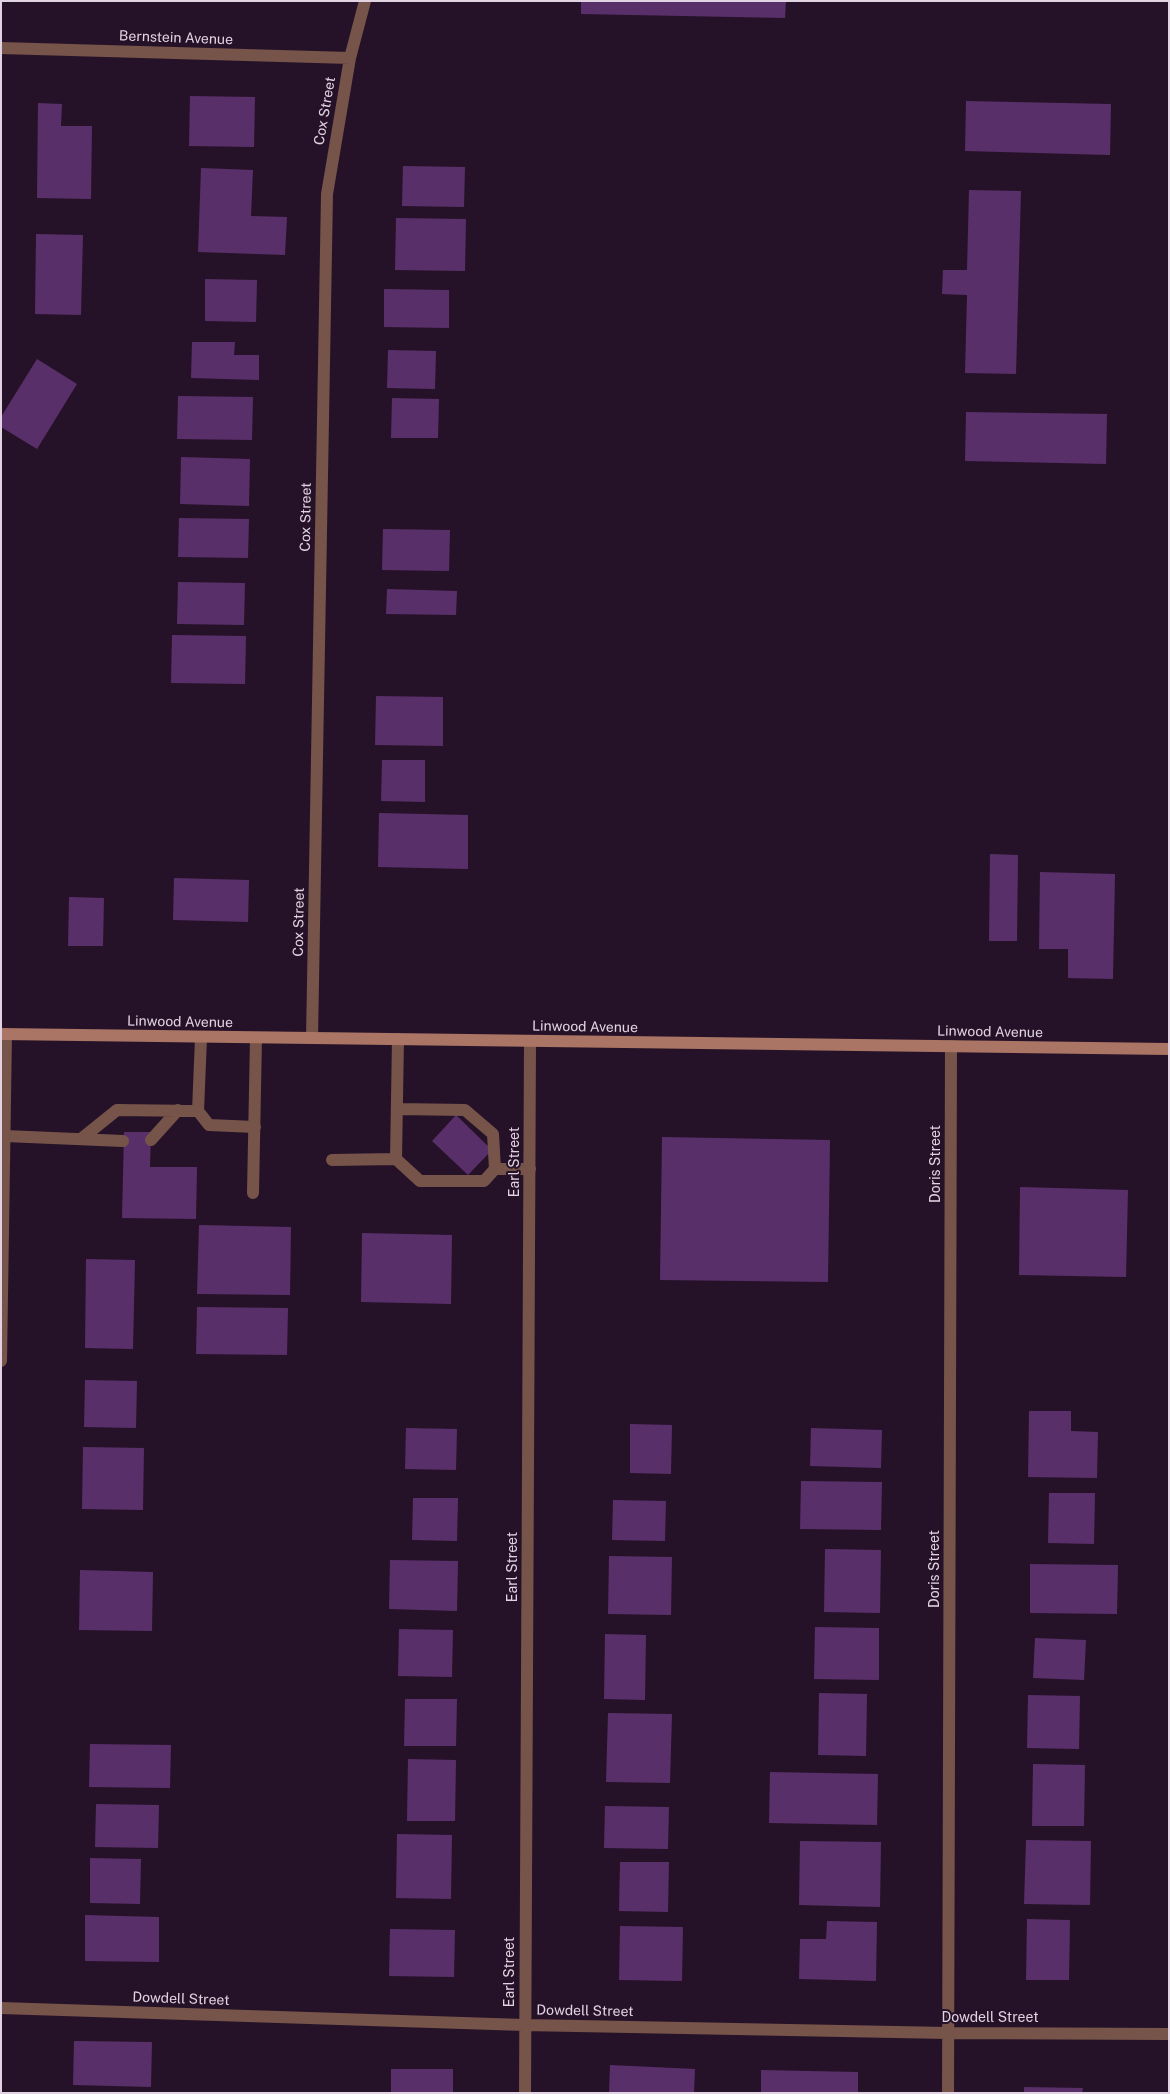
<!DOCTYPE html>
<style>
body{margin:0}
#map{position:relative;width:1170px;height:2094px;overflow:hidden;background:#261228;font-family:"Public Sans",sans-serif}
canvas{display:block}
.frame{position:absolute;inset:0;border:2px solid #e1d3e2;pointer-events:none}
</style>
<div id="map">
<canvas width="1170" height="2094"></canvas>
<div class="frame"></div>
</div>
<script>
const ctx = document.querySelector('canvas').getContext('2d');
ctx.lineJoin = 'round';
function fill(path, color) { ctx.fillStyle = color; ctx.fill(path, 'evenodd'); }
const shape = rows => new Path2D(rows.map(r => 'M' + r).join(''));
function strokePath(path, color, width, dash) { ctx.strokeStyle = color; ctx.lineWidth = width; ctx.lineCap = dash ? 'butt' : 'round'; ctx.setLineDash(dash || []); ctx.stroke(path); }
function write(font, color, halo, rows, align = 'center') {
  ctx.font = font + ' "Public Sans",sans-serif'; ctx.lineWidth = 4; ctx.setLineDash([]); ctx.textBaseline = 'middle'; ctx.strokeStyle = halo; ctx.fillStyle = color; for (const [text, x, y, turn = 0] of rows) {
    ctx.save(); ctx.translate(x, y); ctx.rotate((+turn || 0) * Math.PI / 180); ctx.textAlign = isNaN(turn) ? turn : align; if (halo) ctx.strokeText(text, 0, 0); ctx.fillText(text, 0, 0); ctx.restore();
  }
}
const building = shape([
 [581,1,786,1,785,18,581,14],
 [190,96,255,97,254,147,189,146],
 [966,101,1111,104,1110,155,965,151],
 [38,103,62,104,61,126,92,126,91,199,37,198],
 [403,166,465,167,464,207,402,206],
 [201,168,253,170,251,216,287,217,285,255,198,252],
 [969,190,1021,191,1016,374,965,373,967,295,942,294,943,270,967,270],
 [396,218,466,219,465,271,395,270],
 [36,234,83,235,81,315,35,314],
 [205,279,257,280,256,322,205,321],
 [384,289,449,290,449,328,384,327],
 [192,342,235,342,234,355,259,355,259,380,191,378],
 [388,350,436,351,435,389,387,388],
 [37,359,77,384,37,449,1,427,1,417],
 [178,396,253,397,252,440,177,439],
 [392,398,439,399,438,438,391,438],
 [966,412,1107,414,1106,464,965,461],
 [181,457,250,459,249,506,180,504],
 [179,518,249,519,248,558,178,557],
 [383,529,450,530,449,571,382,570],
 [178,582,245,583,244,625,177,624],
 [387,589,457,591,456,615,386,614],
 [172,635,246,636,245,684,171,683],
 [376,696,443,697,443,746,375,745],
 [382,760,425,760,425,802,381,801],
 [379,813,468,815,468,869,378,867],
 [990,854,1018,855,1017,941,989,941],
 [1040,872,1115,874,1113,979,1068,978,1068,949,1039,949],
 [174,878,249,880,248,922,173,920],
 [69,897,104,898,103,946,68,946],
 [456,1115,492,1150,468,1175,432,1141],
 [124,1132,151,1132,150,1167,197,1167,196,1219,122,1218],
 [662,1137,830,1140,828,1282,660,1280],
 [1020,1187,1128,1190,1126,1277,1019,1275],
 [199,1225,291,1227,290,1295,197,1294],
 [362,1233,452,1235,451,1304,361,1302],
 [86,1259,135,1260,133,1349,85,1348],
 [197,1307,288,1308,287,1355,196,1354],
 [85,1380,137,1381,136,1428,84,1427],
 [1029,1411,1071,1411,1071,1431,1098,1432,1097,1478,1028,1477],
 [630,1424,672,1425,671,1474,630,1473],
 [406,1428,457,1429,456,1470,405,1469],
 [811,1428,882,1430,881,1468,810,1466],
 [83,1447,144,1448,143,1510,82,1509],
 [801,1481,882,1482,881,1530,800,1529],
 [1049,1493,1095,1493,1094,1544,1048,1543],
 [413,1498,458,1498,457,1541,412,1540],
 [613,1500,666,1501,665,1541,612,1540],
 [825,1549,881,1550,880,1613,824,1612],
 [609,1556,672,1557,671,1615,608,1614],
 [390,1560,458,1561,457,1611,389,1609],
 [1030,1564,1118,1565,1117,1614,1030,1613],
 [80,1570,153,1572,152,1631,79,1630],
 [815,1627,879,1628,879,1680,814,1679],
 [399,1629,453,1630,452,1677,398,1676],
 [605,1634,646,1635,645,1700,604,1699],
 [1035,1638,1086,1640,1084,1680,1033,1678],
 [819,1693,867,1694,866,1756,818,1755],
 [1028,1695,1080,1696,1079,1749,1027,1748],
 [405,1699,457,1699,456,1746,404,1746],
 [608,1713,672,1714,670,1783,606,1782],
 [90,1744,171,1745,170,1788,89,1787],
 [408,1759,456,1760,455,1821,407,1821],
 [1033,1764,1085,1765,1084,1826,1032,1826],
 [770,1772,878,1774,877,1825,769,1823],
 [96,1804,159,1805,158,1848,95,1847],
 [605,1806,669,1807,668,1849,604,1848],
 [397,1834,452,1835,451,1899,396,1898],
 [1026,1840,1091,1841,1090,1905,1024,1904],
 [800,1841,881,1842,880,1907,799,1905],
 [90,1858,141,1859,140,1904,90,1903],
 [620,1862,669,1862,668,1912,619,1911],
 [85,1915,159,1917,159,1962,85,1961],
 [1027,1919,1070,1920,1069,1980,1026,1980],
 [827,1921,877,1922,876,1981,799,1979,800,1939,826,1939],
 [620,1926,683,1927,682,1981,619,1980],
 [390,1929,455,1930,454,1977,389,1976],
 [74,2041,152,2042,151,2087,73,2085],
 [610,2065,695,2069,694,2093,609,2093],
 [391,2069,453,2069,453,2093,391,2093],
 [761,2070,858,2072,858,2093,761,2093],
 [1024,2087,1083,2088,1082,2093,1024,2093]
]);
const service = shape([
 [201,1038,198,1111,209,1125,255,1127],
 [398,1039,396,1159,420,1181,484,1181,495,1169,530,1169],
 [397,1109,465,1110,493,1134,495,1169],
 [5,1136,123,1141],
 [81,1139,117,1110,198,1111],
 [151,1140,178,1110],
 [332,1160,396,1159],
 [253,1193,256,1038]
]);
const minor = shape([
 [1,48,350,58],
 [312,1038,327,194,350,58,365,1],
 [1,1361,6,1034],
 [1,2008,524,2025,948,2033,1169,2034],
 [525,2093,530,1041],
 [948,2093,951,1046]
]);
const secondary = shape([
 [1,1034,1169,1049]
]);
const streetNames = [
 ["Bernstein Avenue",176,38,2],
 ["Cox Street",325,111,-80],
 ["Cox Street",306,517,-89],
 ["Cox Street",299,922,-89],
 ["Linwood Avenue",180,1022,1],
 ["Linwood Avenue",585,1027,1],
 ["Linwood Avenue",990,1032,1],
 ["Earl Street",515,1162,-90],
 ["Doris Street",936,1164,-90],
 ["Earl Street",513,1567,-90],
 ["Doris Street",935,1569,-90],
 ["Earl Street",510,1972,-90],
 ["Dowdell Street",181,1999,2],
 ["Dowdell Street",585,2011,1],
 ["Dowdell Street",990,2018]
];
fill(building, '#592f6a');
strokePath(service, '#76544a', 12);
strokePath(minor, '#76544a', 12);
strokePath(secondary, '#aa7564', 12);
write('14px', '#e1d3e2', '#261228', streetNames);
</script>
